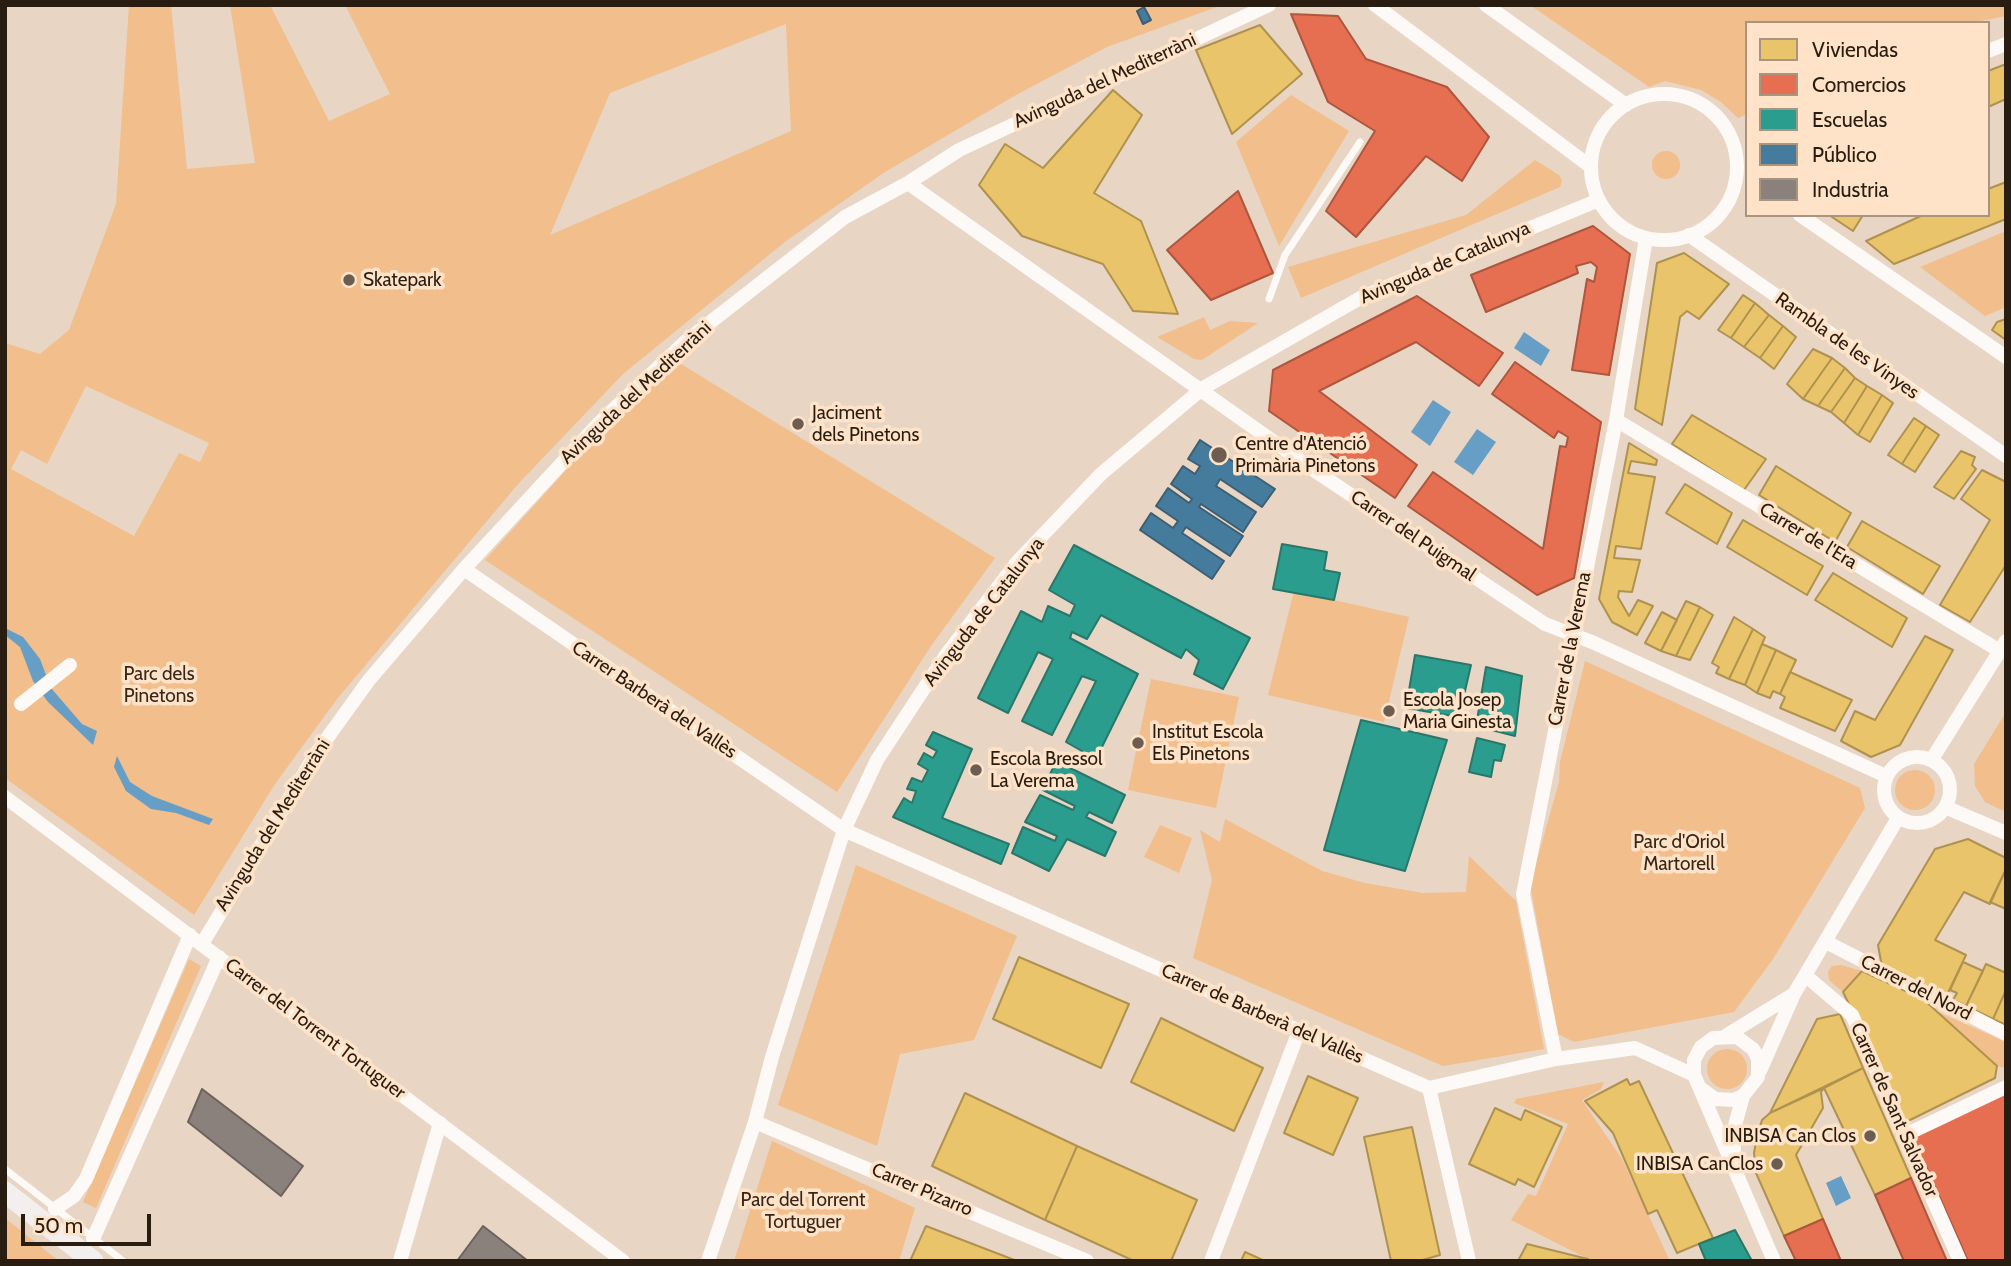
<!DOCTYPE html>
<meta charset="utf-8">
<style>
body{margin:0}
#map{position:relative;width:2011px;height:1266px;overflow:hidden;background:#e8d5c4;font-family:Cabin,sans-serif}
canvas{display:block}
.frame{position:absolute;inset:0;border:7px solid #291d11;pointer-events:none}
.legend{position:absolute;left:1745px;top:21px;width:245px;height:196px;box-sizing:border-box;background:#ffe3c9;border:2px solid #a9947f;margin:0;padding:9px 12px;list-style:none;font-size:21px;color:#291d11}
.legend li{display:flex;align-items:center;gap:14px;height:35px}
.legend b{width:35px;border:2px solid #a9947f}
.scale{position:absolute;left:21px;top:1214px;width:130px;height:32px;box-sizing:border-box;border:4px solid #291d11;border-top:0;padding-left:9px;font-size:21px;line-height:24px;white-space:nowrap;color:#291d11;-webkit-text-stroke:5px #ffe3c9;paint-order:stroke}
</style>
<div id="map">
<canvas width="2011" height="1266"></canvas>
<div class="frame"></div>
<ul class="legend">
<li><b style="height:19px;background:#e9c46a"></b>Viviendas</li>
<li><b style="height:19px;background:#e76f51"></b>Comercios</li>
<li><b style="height:19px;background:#2a9d8f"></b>Escuelas</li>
<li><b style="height:19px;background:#457b9d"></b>Público</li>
<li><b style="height:19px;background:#8a817c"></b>Industria</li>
</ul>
<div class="scale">50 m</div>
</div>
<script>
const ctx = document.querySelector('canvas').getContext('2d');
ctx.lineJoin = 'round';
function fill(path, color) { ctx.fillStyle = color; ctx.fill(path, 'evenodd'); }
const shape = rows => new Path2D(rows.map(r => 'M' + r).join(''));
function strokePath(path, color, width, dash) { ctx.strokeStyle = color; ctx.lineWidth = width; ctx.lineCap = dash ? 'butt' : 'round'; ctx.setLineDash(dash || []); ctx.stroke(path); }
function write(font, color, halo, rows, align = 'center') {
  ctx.font = font + ' Cabin,sans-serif'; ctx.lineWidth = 7; ctx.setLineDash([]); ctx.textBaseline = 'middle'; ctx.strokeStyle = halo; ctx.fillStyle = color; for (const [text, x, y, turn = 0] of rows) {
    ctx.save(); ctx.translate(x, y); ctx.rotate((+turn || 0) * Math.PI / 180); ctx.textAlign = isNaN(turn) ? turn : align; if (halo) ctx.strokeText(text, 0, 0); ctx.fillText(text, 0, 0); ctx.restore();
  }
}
const green = shape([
 [129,5,171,5,187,169,255,163,230,5,270,5,329,121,390,94,345,5,1222,5,1107,47,1016,95,885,172,786,241,623,374,519,483,337,699,275,784,194,915,5,778,5,343,40,354,69,330,116,204],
 [786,24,791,131,550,235,610,93],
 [86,386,209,443,200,462,179,453,134,536,11,469,21,450,47,464],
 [1530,5,2006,5,2006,16,1971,23,1747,23,1747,114,1738,118,1721,102,1701,90,1665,81,1649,87],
 [1291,95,1349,131,1279,246,1236,142],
 '1652 165a14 14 0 1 1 28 0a14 14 0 1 1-28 0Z',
 [1535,160,1559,175,1562,180,1560,187,1301,298,1288,267,1466,215],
 [2006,231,2006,307,1985,316,1920,267],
 [1204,317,1210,330,1230,321,1258,323,1202,360,1194,359,1157,337],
 [678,362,995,558,931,646,837,792,485,560,602,430],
 [1294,591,1409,617,1384,722,1268,695],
 [1585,661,1860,788,1865,808,1773,959,1734,1012,1574,1042,1558,1034,1530,885,1559,782,1560,762],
 [1151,679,1239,697,1216,808,1128,790],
 [2006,712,2006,812,1985,802,1975,786,1974,764],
 '1895 790a20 20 0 1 1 40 0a20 20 0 1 1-40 0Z',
 [1225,819,1322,871,1365,883,1423,893,1466,892,1469,856,1516,901,1544,1049,1443,1066,1193,958,1212,880,1200,830,1220,842],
 [1160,825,1192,838,1179,873,1144,857],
 [856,865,1017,936,974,1040,900,1054,877,1146,778,1105],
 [189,959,201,966,96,1208,83,1202],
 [1841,965,1862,971,1843,992,1829,980,1828,972,1832,966],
 [1938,1012,2006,1042,2006,1068,1997,1066],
 '1707 1069a20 20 0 1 1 40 0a20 20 0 1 1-40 0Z',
 [1604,1082,1601,1089,1582,1100,1622,1159,1669,1259,1666,1261,1592,1261,1511,1220,1528,1194,1536,1196,1568,1124,1514,1103,1516,1099],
 [772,1141,915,1208,899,1261,734,1261],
 [5,1218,59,1261,5,1261]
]);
const water = shape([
 [1524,332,1550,350,1541,366,1514,348],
 [1433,400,1451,412,1430,446,1411,432],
 [1477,429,1496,442,1473,475,1454,462],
 [5,628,23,637,40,659,51,688,82,724,97,731,93,745,48,702,33,681,20,647,5,635],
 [117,756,130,782,152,796,213,819,209,825,176,813,151,809,126,791,114,767],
 [1841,1176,1851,1198,1836,1206,1826,1183]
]);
const homes = shape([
 [1260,25,1302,74,1232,134,1196,50,1260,25],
 [2006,64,2006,99,1988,107,1988,71,2006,64],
 [1113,90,1142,115,1094,193,1141,221,1178,314,1133,311,1103,264,1022,236,979,185,1005,144,1043,168,1113,90],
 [2006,182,2006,219,1894,264,1866,241,1923,215,1988,215,1988,189,2006,182],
 [1829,215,1863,215,1853,231,1829,215],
 [1684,253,1729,284,1699,319,1687,311,1680,317,1662,425,1635,409,1657,263,1684,253],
 [1743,295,1755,303,1731,338,1718,330,1743,295],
 [1755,303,1769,315,1744,347,1731,338,1755,303],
 [1769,315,1783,326,1760,358,1744,347,1769,315],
 [2006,319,2006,340,1992,330,1997,322,2006,319],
 [1783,326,1796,337,1774,369,1760,358,1783,326],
 [1813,349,1832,358,1803,399,1787,384,1813,349],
 [1832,358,1845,368,1818,406,1803,399,1832,358],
 [1845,368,1855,378,1831,412,1818,406,1845,368],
 [1855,378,1867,386,1844,423,1831,412,1855,378],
 [1867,386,1882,395,1858,435,1844,423,1867,386],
 [1882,395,1893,403,1870,442,1858,435,1882,395],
 [1692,415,1766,459,1744,490,1672,444,1692,415],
 [1914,418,1926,426,1902,464,1888,455,1914,418],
 [1926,426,1939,435,1915,472,1902,464,1926,426],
 [1629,443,1657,460,1656,465,1631,461,1628,473,1655,477,1641,549,1616,546,1614,558,1640,560,1632,592,1619,591,1618,597,1629,616,1638,600,1653,606,1637,635,1612,622,1599,599,1629,443],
 [1961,451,1975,457,1972,465,1976,469,1954,499,1934,487,1961,451],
 [1776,466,1851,513,1835,542,1759,495,1776,466],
 [1982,470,2006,482,2006,565,1970,622,1940,605,1990,520,1961,499,1982,470],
 [1685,484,1732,513,1717,544,1666,513,1685,484],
 [1743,520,1823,566,1807,595,1727,547,1743,520],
 [1862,521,1940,566,1923,594,1847,547,1862,521],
 [1833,573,1907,618,1892,647,1815,600,1833,573],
 [1686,601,1700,607,1676,656,1661,651,1686,601],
 [1700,607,1713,615,1690,660,1676,656,1700,607],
 [1662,612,1677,620,1661,651,1645,643,1662,612],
 [1734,617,1753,629,1729,679,1716,673,1719,667,1712,663,1734,617],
 [1753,629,1765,637,1745,685,1729,679,1753,629],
 [1925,636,1953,650,1900,745,1871,757,1841,741,1855,711,1875,720,1925,636],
 [1762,644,1776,650,1757,693,1745,685,1762,644],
 [1776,650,1796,660,1780,694,1773,691,1770,698,1757,693,1776,650],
 [1790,672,1852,700,1835,731,1780,708,1785,697,1780,694,1790,672],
 [1968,839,2006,858,2006,869,1990,904,1964,892,1935,940,1966,955,1946,997,1882,967,1878,945,1935,849,1968,839],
 [2006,869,2006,909,1990,902,2006,869],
 [1019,957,1129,1004,1101,1068,993,1019,1019,957],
 [1963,962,1983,971,1966,1006,1953,1000,1957,993,1950,990,1963,962],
 [1986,964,2006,973,2006,990,1993,1019,1966,1006,1986,964],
 [1862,971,1923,999,1997,1066,1995,1078,1906,1122,1843,992,1862,971],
 [2006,990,2006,1025,1993,1019,2006,990],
 [1840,1014,1863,1068,1770,1113,1817,1019,1840,1014],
 [1161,1018,1263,1068,1234,1131,1131,1082,1161,1018],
 [1863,1068,1911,1178,1875,1195,1824,1088,1863,1068],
 [1308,1076,1358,1098,1333,1155,1284,1133,1308,1076],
 [1627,1079,1630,1085,1639,1081,1713,1238,1677,1253,1657,1210,1648,1214,1613,1133,1585,1101,1627,1079],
 [1824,1088,1821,1092,1823,1108,1796,1155,1823,1219,1784,1236,1756,1173,1754,1153,1757,1136,1762,1120,1770,1113,1824,1088],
 [965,1093,1077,1146,1045,1220,932,1166,965,1093],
 [1495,1108,1521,1120,1525,1110,1562,1127,1534,1187,1518,1179,1515,1185,1469,1164,1495,1108],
 [1412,1127,1440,1255,1419,1261,1391,1261,1364,1137,1412,1127],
 [1077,1146,1197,1200,1171,1261,1134,1261,1045,1220,1077,1146],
 [926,1226,1017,1261,910,1261,926,1226],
 [1527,1244,1588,1259,1518,1261,1527,1244],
 [1245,1252,1265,1261,1241,1261,1245,1252]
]);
const shops = shape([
 [1291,14,1338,16,1366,59,1447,87,1489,137,1462,181,1426,156,1356,237,1326,211,1375,131,1328,102,1291,14],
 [1238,191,1273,273,1211,300,1167,250,1238,191],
 [1593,226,1630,254,1609,375,1572,370,1587,279,1594,282,1597,267,1591,262,1576,266,1578,273,1486,312,1471,275,1593,226],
 [1417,296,1503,353,1479,386,1416,342,1319,391,1417,465,1395,498,1269,411,1273,370,1417,296],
 [1515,362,1601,422,1574,578,1537,595,1408,506,1433,472,1543,549,1560,446,1566,447,1568,437,1558,431,1554,438,1492,394,1515,362],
 [2006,1093,2006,1261,1968,1261,1913,1137,2006,1093],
 [1911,1178,1926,1213,1947,1261,1904,1261,1875,1195,1911,1178],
 [1823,1219,1841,1261,1796,1261,1784,1236,1823,1219]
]);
const schools = shape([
 [1282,544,1327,552,1324,570,1340,573,1334,600,1273,589,1282,544],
 [1074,545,1250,638,1223,689,1194,674,1199,660,1186,649,1181,658,1101,615,1087,639,1072,632,1070,638,1138,674,1096,759,1066,742,1096,681,1082,676,1052,735,1022,721,1053,659,1038,652,1008,713,978,698,1021,611,1042,622,1048,606,1070,616,1075,605,1049,590,1074,545],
 [1415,655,1471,665,1459,717,1406,708,1415,655],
 [1486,667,1522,676,1515,736,1476,726,1486,667],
 [1361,720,1447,740,1405,871,1324,850,1361,720],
 [933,732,972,749,942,818,1009,844,1001,864,893,817,904,798,912,803,916,791,907,789,912,778,922,782,928,770,918,764,924,753,933,758,937,751,926,745,933,732],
 [1477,738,1505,745,1501,761,1494,760,1491,777,1469,772,1477,738],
 [1056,761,1125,795,1112,823,1089,812,1086,817,1116,832,1105,856,1067,839,1049,871,1012,853,1023,827,1055,841,1057,836,1025,822,1040,795,1073,810,1075,806,1043,790,1056,761],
 [1735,1230,1752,1261,1706,1261,1699,1244,1735,1230]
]);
const public = shape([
 [1144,7,1151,20,1143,24,1137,11,1144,7],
 [1200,440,1275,489,1262,507,1220,479,1216,486,1256,512,1243,532,1201,504,1199,507,1243,536,1230,556,1186,527,1182,533,1224,561,1212,579,1140,530,1151,513,1173,528,1178,521,1156,506,1168,488,1189,503,1192,499,1171,484,1183,466,1195,474,1200,466,1188,459,1200,440]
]);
const industry = shape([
 [202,1089,303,1166,281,1196,188,1122,202,1089],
 [483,1226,528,1261,457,1261,483,1226]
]);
const lane = shape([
 [1269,299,1285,255,1360,142],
 [5,1169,123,1261]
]);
const street = shape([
 [1375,5,1591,167],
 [1486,5,1626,105],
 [1988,51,2006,44],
 '1591 167a73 73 0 1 1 146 0a73 73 0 1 1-146 0Z',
 [908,183,1315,471,1545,624,1592,642,1886,776],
 [1800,215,2006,357],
 [1689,235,2006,456],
 [1616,420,2000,651],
 [464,569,844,830,1429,1088,1556,1059,1635,1048,1694,1075],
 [21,704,70,665],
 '1884 790a33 33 0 1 1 66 0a33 33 0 1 1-66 0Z',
 [1932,759,2006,641],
 [5,797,623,1261],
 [1945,807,2006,833],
 [1826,942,2006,1034],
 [202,944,315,755,369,680,464,569,599,423,685,342,845,217,908,183,959,150,1269,5],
 [1806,976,1852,1015,1960,1261],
 [1727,1035,1794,994],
 [1556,1059,1523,894,1616,420,1646,238],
 [1760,1071,1794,994,1898,818],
 [1429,1088,1469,1261],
 [1700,1088,1715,1099,1734,1100,1743,1096,1758,1077,1758,1058,1753,1049,1737,1037,1713,1038,1701,1047,1694,1060,1694,1075,1774,1261],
 [755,1122,1087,1261],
 [1905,1135,2006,1087],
 [1734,1161,1734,1129,1743,1096],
 [55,1209,74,1196,86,1179,190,935],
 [93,1239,219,957],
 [400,1261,440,1123],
 [708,1261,755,1122,772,1057,844,830,877,760,946,655,1018,561,1101,474,1203,388,1362,297,1599,200],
 [1211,1261,1299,1031]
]);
const secondary = shape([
 [5,1192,93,1261]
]);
const markers = [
 [349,280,7,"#6c5d50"],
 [798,424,7,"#6c5d50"],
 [1219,455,9,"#6c5d50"],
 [1389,711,7,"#6c5d50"],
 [1138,743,7,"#6c5d50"],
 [976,770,7,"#6c5d50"],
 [1870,1136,7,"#6c5d50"],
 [1777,1164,7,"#6c5d50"]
];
const streetNames = [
 ["Avinguda del Mediterràni",1105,81,-25],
 ["Avinguda de Catalunya",1445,263,-23],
 ["Rambla de les Vinyes",1847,346,35],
 ["Avinguda del Mediterràni",636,393,-43],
 ["Carrer del Puigmal",1413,536,34],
 ["Carrer de l'Era",1808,536,31],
 ["Avinguda de Catalunya",984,612,-52],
 ["Carrer de la Verema",1570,649,-79],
 ["Carrer Barberà del Vallès",654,700,34],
 ["Avinguda del Mediterràni",273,825,-58],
 ["Carrer del Nord",1916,988,27],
 ["Carrer de Barberà del Vallès",1262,1014,24],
 ["Carrer del Torrent Tortuguer",315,1029,37],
 ["Carrer de Sant Salvador",1894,1110,66],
 ["Carrer Pizarro",922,1190,23]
];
const poiNames = [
 ["Skatepark",363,280],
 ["Jaciment",812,413],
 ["dels Pinetons",812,435],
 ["Centre d'Atenció",1235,444],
 ["Primària Pinetons",1235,466],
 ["Escola Josep",1403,700],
 ["Maria Ginesta",1403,722],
 ["Institut Escola",1152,732],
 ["Els Pinetons",1152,754],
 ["Escola Bressol",990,759],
 ["La Verema",990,781],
 ["INBISA Can Clos",1856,1136,"right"],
 ["INBISA CanClos",1763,1164,"right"]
];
const parkNames = [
 ["Parc dels",159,674],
 ["Pinetons",159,696],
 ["Parc d'Oriol",1679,842],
 ["Martorell",1679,864],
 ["Parc del Torrent",803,1200],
 ["Tortuguer",803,1222]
];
fill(green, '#f1be8c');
fill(water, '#669ec5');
fill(homes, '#e9c46a');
strokePath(homes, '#af924f', 2);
fill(shops, '#e76f51');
strokePath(shops, '#ae563e', 2);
fill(schools, '#2a9d8f');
strokePath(schools, '#2a7769', 2);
fill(public, '#457b9d');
strokePath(public, '#3d5f73', 2);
fill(industry, '#8a817c');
strokePath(industry, '#6d635c', 2);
strokePath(lane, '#fcf9f6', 7);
strokePath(street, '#fcf9f6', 14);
strokePath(secondary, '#f3efef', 21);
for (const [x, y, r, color] of markers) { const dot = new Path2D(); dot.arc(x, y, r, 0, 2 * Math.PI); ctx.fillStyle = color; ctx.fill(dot); strokePath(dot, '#ffe3c9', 2.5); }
write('19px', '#291d11', '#ffe3c9', streetNames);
write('19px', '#291d11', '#ffe3c9', poiNames, 'left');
write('19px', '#382717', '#ffe3c9', parkNames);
</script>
